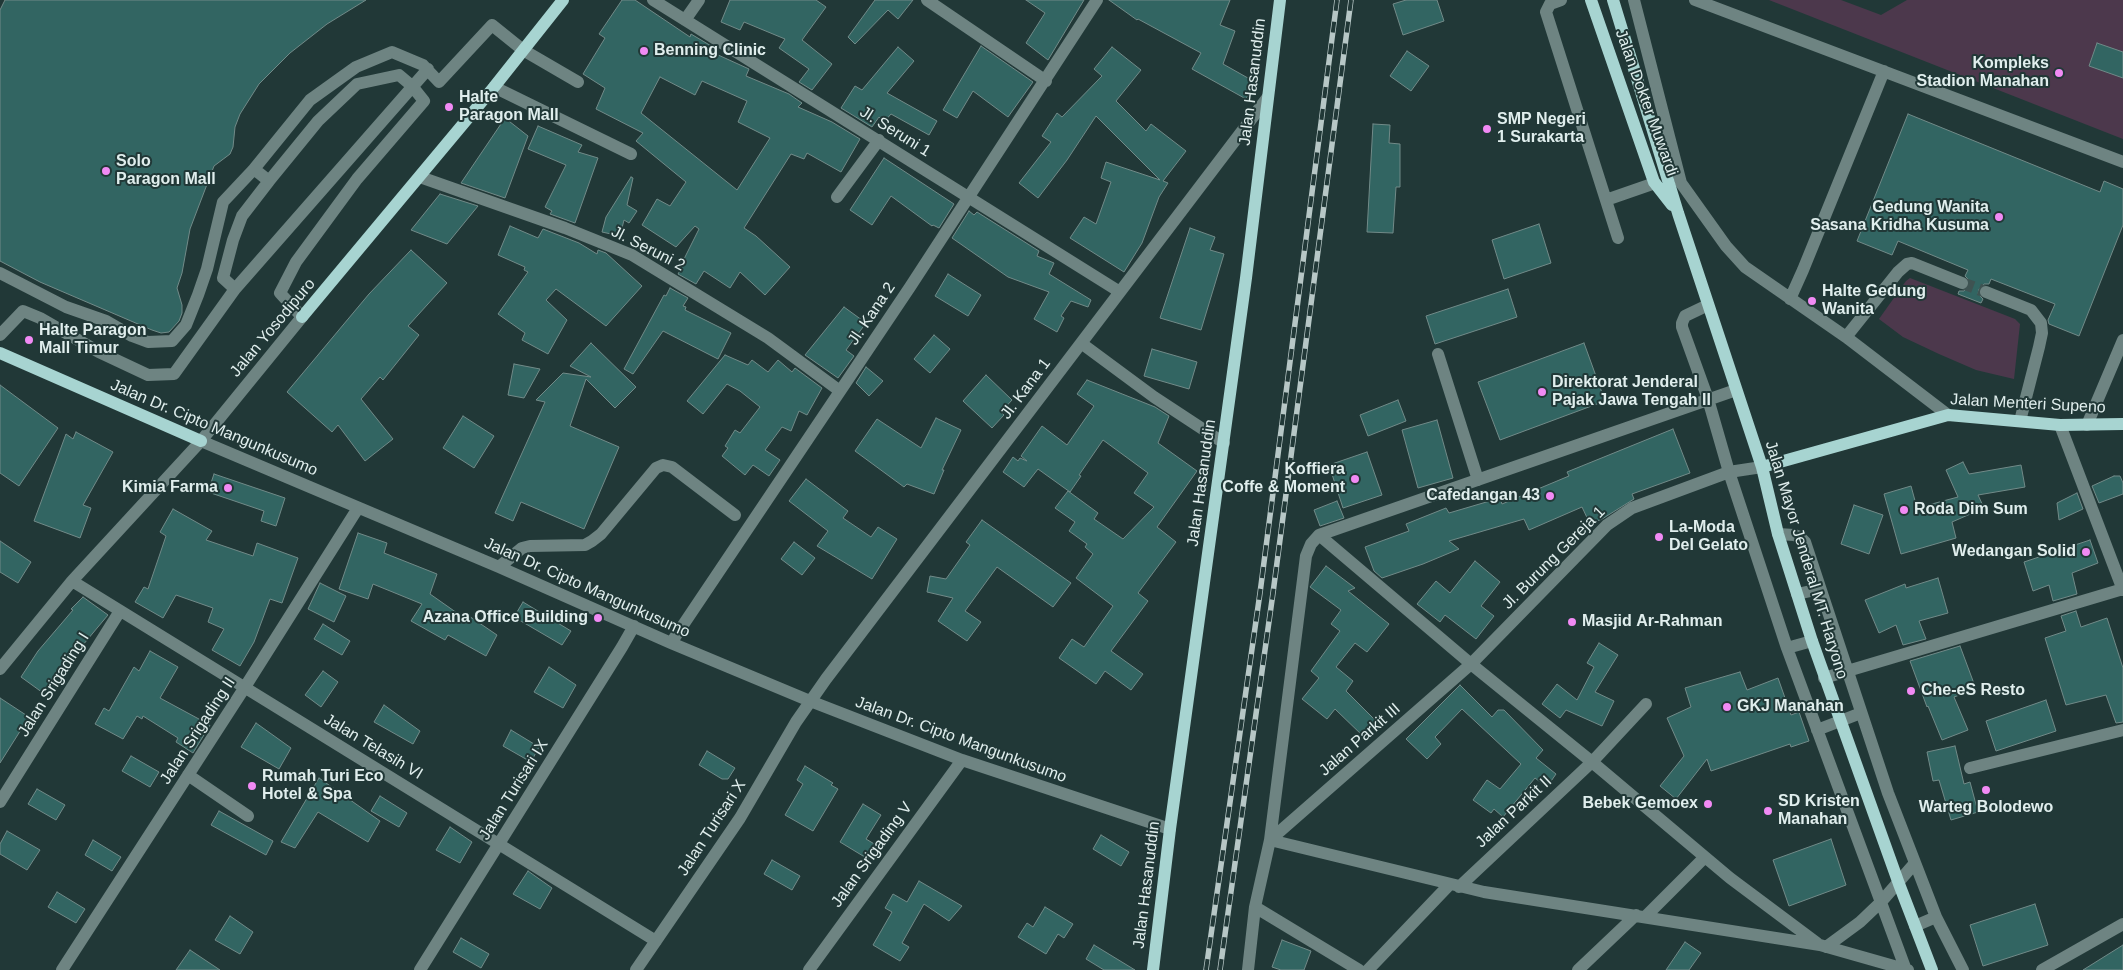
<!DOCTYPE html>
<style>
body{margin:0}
canvas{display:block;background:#213837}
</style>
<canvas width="2123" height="970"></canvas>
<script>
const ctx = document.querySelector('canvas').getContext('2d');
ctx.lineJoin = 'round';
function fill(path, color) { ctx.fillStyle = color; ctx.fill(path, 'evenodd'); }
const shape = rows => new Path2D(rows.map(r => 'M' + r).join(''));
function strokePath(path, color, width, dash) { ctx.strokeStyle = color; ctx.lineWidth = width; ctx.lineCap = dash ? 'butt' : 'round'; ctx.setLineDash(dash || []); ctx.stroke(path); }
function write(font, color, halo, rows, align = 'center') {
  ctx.font = font + ' Arial,sans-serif'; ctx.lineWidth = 4; ctx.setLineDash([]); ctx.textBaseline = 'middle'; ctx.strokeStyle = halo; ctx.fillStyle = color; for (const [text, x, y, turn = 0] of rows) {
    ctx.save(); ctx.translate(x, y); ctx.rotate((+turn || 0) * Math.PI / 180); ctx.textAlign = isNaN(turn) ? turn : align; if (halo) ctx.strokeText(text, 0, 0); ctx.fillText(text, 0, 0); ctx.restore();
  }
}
const green = shape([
 [1769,0,1841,0,1881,15,1907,0,2123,0,2123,53,2097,43,2089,65,2123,78,2123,139],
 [1910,278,2015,319,2020,324,2014,379,1976,370,1939,354,1903,337,1879,319,1906,281]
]);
const building = shape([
 [5,0,366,0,327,24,290,53,259,84,240,114,235,127,233,147,230,154,214,166,190,229,182,273,177,288,182,305,182,313,179,321,169,332,161,333,152,330,40,282,0,261,0,10,5,0],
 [622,0,635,0,690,37,691,34,718,50,716,54,749,69,746,76,789,94,802,103,798,107,832,122,860,139,841,172,807,153,804,159,791,154,744,228,756,236,790,267,765,295,740,272,730,288,704,271,696,284,678,274,686,260,684,259,699,229,695,226,676,247,642,225,657,199,670,206,686,182,636,141,643,133,596,109,605,88,583,74,605,38,599,34,622,0],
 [660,77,695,95,702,81,747,101,738,122,770,138,737,190,641,113,660,77],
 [730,0,816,0,826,7,802,40,832,64,812,90,799,82,809,69,779,48,785,39,744,22,740,30,721,22,730,0],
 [875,0,913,0,898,19,888,10,855,44,848,37,875,0],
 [1026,0,1084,0,1048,60,1026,43,1045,13,1026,0],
 [1109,0,1230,0,1220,25,1235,31,1223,64,1255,82,1246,99,1192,69,1201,53,1138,19,1137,20,1109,0],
 [1406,0,1437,0,1444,21,1403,35,1393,4,1406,0],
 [2097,43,2123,52,2123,78,2089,66,2097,43],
 [981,46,1033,82,1008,117,973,91,957,118,943,110,981,46],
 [898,47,914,61,887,93,937,121,929,135,891,114,884,122,879,117,872,127,841,108,855,86,862,90,898,47],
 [1112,47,1141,70,1116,101,1146,131,1151,124,1186,151,1163,181,1168,183,1159,197,1142,243,1124,272,1070,238,1084,217,1096,224,1111,182,1101,178,1106,162,1160,180,1096,116,1067,160,1038,198,1019,183,1051,142,1042,136,1057,113,1062,117,1102,76,1094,69,1112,47],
 [1407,51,1429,66,1411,91,1390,76,1407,51],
 [1908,114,2100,192,2104,181,2123,189,2123,225,2079,336,2049,324,2048,320,2055,304,1991,279,1989,284,1984,284,1979,289,1978,294,1983,299,1981,303,1958,294,1959,291,1964,291,1969,286,1970,281,1965,276,1968,270,1898,241,1892,255,1857,241,1908,114],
 [505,118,528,136,505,198,461,183,505,118],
 [1373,124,1390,125,1389,143,1400,144,1400,187,1396,187,1393,233,1367,232,1373,124],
 [538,126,582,145,578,152,598,158,575,223,550,214,552,211,545,207,566,165,528,149,538,126],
 [884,158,954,204,939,228,933,225,932,226,891,196,872,225,850,210,884,158],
 [631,177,633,178,627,205,637,211,629,223,624,220,620,236,602,232,606,217,631,177],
 [440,194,478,206,447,244,411,230,440,194],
 [969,211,974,215,977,212,1039,251,1037,256,1054,263,1049,274,1091,300,1088,307,1071,301,1061,316,1064,318,1057,332,1034,319,1049,292,1008,277,952,238,969,211],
 [1539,224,1551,263,1504,279,1492,240,1539,224],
 [510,226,538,238,543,229,579,243,597,254,598,250,606,253,642,286,606,326,556,289,546,300,567,320,548,354,522,340,525,333,498,314,528,272,524,270,525,267,498,255,510,226],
 [1190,228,1215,237,1210,250,1224,254,1201,330,1160,318,1190,228],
 [411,250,447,283,408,326,419,335,383,380,380,377,361,399,393,439,365,461,338,425,332,432,287,392,369,294,411,250],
 [948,274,981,295,968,316,935,296,948,274],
 [670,288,688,298,683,306,686,307,685,310,731,333,718,359,663,331,633,374,624,369,664,295,666,296,670,288],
 [1508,289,1517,317,1435,344,1426,316,1508,289],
 [844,307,866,323,846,350,854,356,838,378,805,355,844,307],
 [934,335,950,349,930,373,914,359,934,335],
 [591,343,636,387,615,408,586,379,570,426,619,447,584,529,521,502,513,521,495,513,545,402,536,400,563,373,591,377,570,366,591,343],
 [1584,343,1605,401,1500,440,1478,382,1584,343],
 [1152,349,1197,362,1189,389,1144,376,1152,349],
 [725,355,748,365,752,360,768,372,778,360,792,372,795,368,822,388,807,415,799,411,791,431,782,427,765,450,780,460,769,476,753,465,745,475,722,456,728,448,725,446,735,430,740,433,760,407,740,391,727,384,703,414,687,401,725,355],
 [514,364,540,369,524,398,508,395,514,364],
 [866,367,883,381,869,396,856,383,866,367],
 [986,375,1012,400,1001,412,1004,415,992,428,963,401,986,375],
 [1087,380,1155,407,1169,416,1158,443,1197,471,1157,527,1176,542,1138,593,1148,601,1111,651,1143,674,1131,690,1105,671,1096,684,1059,658,1072,639,1084,647,1113,606,1076,578,1093,554,1085,547,1087,544,1069,531,1075,522,1055,508,1068,491,1098,513,1094,519,1123,539,1154,507,1134,493,1148,473,1103,440,1079,475,1081,476,1070,492,1038,469,1024,487,1003,472,1013,457,1018,461,1020,458,1027,461,1021,456,1042,426,1067,445,1094,406,1077,394,1087,380],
 [0,385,58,428,19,486,0,473,0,385],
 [1398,400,1406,421,1368,436,1360,415,1398,400],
 [463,416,494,436,474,468,443,448,463,416],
 [936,418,961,430,942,470,944,470,934,494,907,484,904,487,855,451,877,419,921,448,936,418],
 [1437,420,1453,478,1418,488,1402,430,1437,420],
 [1673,429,1690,473,1632,494,1634,499,1602,519,1590,524,1582,507,1529,530,1524,519,1449,541,1459,549,1423,564,1382,578,1374,571,1365,547,1409,531,1406,524,1446,508,1449,513,1500,498,1502,504,1569,476,1567,472,1673,429],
 [76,432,113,452,83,505,91,508,80,538,34,521,66,434,73,439,76,432],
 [1367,452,1382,495,1343,508,1329,465,1367,452],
 [1963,462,1969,474,2021,465,2025,487,1978,495,1984,508,1952,522,1956,538,1901,554,1884,494,1911,486,1917,508,1958,497,1946,470,1963,462],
 [214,474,285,498,276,526,261,521,264,511,208,492,214,474],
 [2114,476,2120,476,2123,483,2123,494,2099,503,2092,486,2114,476],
 [806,479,848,511,843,518,871,537,878,527,897,539,872,579,817,546,828,531,789,501,806,479],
 [2077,493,2083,509,2059,520,2057,503,2077,493],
 [1337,501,1344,518,1320,526,1314,510,1337,501],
 [1854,505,1883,515,1869,554,1841,544,1854,505],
 [173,509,212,531,206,540,253,556,257,543,298,558,282,603,270,599,254,642,240,666,212,650,224,629,208,622,213,608,176,595,163,618,135,602,144,587,148,589,166,536,160,532,173,509],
 [982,520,1071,583,1053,607,997,567,965,611,981,622,967,641,938,621,953,598,927,592,930,576,946,579,970,545,966,542,982,520],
 [358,533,387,543,384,553,437,574,430,594,467,620,469,616,497,635,486,656,448,635,445,640,411,621,422,604,373,584,368,599,339,589,358,533],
 [2090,540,2098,563,2072,573,2077,594,2053,601,2049,585,2033,591,2024,562,2090,540],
 [0,541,31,562,18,583,0,572,0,541],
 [794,542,815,558,802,575,781,559,794,542],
 [1475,561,1500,582,1481,606,1494,616,1476,639,1445,615,1440,622,1417,604,1436,581,1450,593,1475,561],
 [1326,566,1355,588,1348,591,1389,624,1367,652,1355,643,1336,667,1353,681,1346,691,1378,723,1364,737,1335,709,1327,719,1302,699,1319,678,1311,671,1340,631,1331,624,1341,610,1310,587,1326,566],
 [1938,578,1948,613,1919,621,1926,639,1903,645,1896,625,1879,633,1865,600,1905,584,1906,588,1938,578],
 [320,583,346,596,334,622,308,609,320,583],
 [83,597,108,615,62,670,67,673,50,698,21,677,38,651,73,610,71,609,83,597],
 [523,602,571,631,562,645,514,617,523,602],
 [2076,611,2081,627,2107,618,2123,668,2123,722,2116,723,2106,695,2066,705,2045,638,2066,631,2061,616,2076,611],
 [323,624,350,641,342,655,314,639,323,624],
 [1599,643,1618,655,1595,692,1614,701,1602,726,1566,710,1560,718,1542,704,1557,684,1577,700,1594,667,1587,663,1599,643],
 [1960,646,1976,689,1954,697,1968,730,1942,740,1928,706,1927,707,1910,661,1960,646],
 [150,651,178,667,160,698,210,725,193,753,176,742,178,738,143,716,142,719,137,716,123,739,95,724,104,708,109,711,134,667,139,671,150,651],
 [549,667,576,685,563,708,534,692,549,667],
 [323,671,338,682,321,707,305,695,323,671],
 [1740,672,1747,690,1778,678,1791,715,1799,712,1809,741,1791,747,1790,744,1711,771,1707,759,1676,799,1660,786,1684,756,1667,718,1691,707,1685,688,1740,672],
 [1460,685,1492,717,1498,710,1504,710,1543,750,1536,758,1556,774,1547,787,1535,778,1503,817,1494,809,1491,813,1473,800,1487,780,1500,789,1521,764,1462,709,1435,737,1441,744,1427,759,1406,739,1460,685],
 [0,698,29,717,0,763,0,698],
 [2046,700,2056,731,1996,751,1986,721,2046,700],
 [384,705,420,731,413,744,374,722,384,705],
 [256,723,291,748,279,769,241,747,256,723],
 [511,730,539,747,531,762,503,746,511,730],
 [1955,746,1964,784,1970,782,1978,812,1951,820,1939,780,1933,781,1927,752,1955,746],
 [707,751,735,768,728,779,722,779,699,765,707,751],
 [131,756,159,772,150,787,122,771,131,756],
 [805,766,833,783,831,785,838,789,813,831,785,815,803,784,797,780,805,766],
 [319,778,380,821,368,842,318,812,295,848,281,842,319,778],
 [37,789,65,805,56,820,28,804,37,789],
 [380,796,407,813,399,827,371,811,380,796],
 [863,804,881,815,866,839,876,845,868,859,840,842,863,804],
 [219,811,273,841,266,855,211,825,219,811],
 [450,827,472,842,460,863,436,850,450,827],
 [7,831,40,850,27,870,0,854,0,844,7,831],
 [1101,835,1129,852,1121,866,1093,849,1101,835],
 [1831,839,1846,885,1789,906,1773,860,1831,839],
 [93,840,121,857,112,871,85,855,93,840],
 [772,860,800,876,792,890,764,874,772,860],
 [528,871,552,888,540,909,513,894,528,871],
 [919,881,962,906,949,921,924,904,902,943,909,947,900,961,873,945,892,912,885,908,893,894,907,902,919,881],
 [57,892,85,909,76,923,48,907,57,892],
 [2035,904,2048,945,1983,966,1970,925,2035,904],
 [1045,907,1073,924,1064,938,1058,934,1046,954,1018,937,1027,923,1033,927,1045,907],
 [230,916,253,932,240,954,215,940,230,916],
 [461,938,489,954,481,968,453,952,461,938],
 [1282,940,1311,951,1304,970,1281,970,1272,967,1282,940],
 [1685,942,1701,953,1689,970,1666,970,1685,942],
 [1094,945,1135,970,1104,970,1086,959,1094,945],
 [2123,945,2123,970,2083,970,2123,945],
 [190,950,220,970,176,970,190,950]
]);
const minorTunnel = shape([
 [1962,283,1986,292]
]);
const minor = shape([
 [653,0,1120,292],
 [927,0,1046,81],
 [1561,0,1550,4,1546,12,1618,238],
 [1634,0,1681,183,1726,246,1745,267,1846,337,1948,415],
 [1695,0,2123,162],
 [685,20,699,0],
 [494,87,631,154],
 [420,177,565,228,632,255,768,338,840,391],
 [269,181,242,216,233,240,223,278,235,289,428,69],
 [837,197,879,140],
 [1606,200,1655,183],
 [0,273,66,307,106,321,132,336,148,342,172,341,186,325,198,295,207,269,223,202,254,169,310,100,356,67,392,52,423,65,439,82,492,25,523,50,578,82],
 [1986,292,2031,310,2041,323,2042,333,2039,347,2020,421],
 [1790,299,1803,270,1884,71],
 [1708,305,1685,316,1682,323,1682,327,1708,399,1729,472,1787,648,1906,970],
 [0,335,23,311,40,318,99,352,148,375,174,374,235,289],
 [1846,337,1898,272,1907,264,1912,263,1962,283],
 [1081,343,1154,397,1224,443],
 [1438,354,1478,480],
 [2060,425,2123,590],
 [2087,425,2123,340],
 [201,441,499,567,671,643,810,701,962,760,1170,829],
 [1778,534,1794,535,1800,537,1805,542,1888,793,1936,917,1963,970],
 [1319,535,1471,664,1592,762,1730,878,1817,943],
 [499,567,522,548,530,546,585,545,592,541,601,534,656,468,663,465,672,467,735,515],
 [72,581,656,941],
 [1797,594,1820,589],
 [671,643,910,287,1097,0],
 [1787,648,1812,641],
 [0,669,72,581,201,441,302,317,280,293,296,262,357,179,424,101,412,86,399,75,357,84,318,121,269,181,254,169],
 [1824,678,2123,589],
 [1817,730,1861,713],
 [1970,768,2123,730],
 [188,775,248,816],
 [0,802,120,611],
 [1270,840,1484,892,1820,945,1908,970],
 [1270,840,1471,664,1607,525,1632,508,1729,472,1762,467],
 [1459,887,1592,762,1646,704],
 [1255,907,1359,970],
 [1646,916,1705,857],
 [1915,926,1936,917],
 [1826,947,1860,922,1881,902,1915,863],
 [62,970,245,687,358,508],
 [420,970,622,647,634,626],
 [636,970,740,818,796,722,826,679,1268,97],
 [809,970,962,760],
 [1248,970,1255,907,1270,840,1306,556,1311,544,1319,535,1736,390],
 [1368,970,1450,884],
 [1578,970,1636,915],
 [2042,970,2123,924]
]);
const major = shape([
 [1591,0,1654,182,1672,205],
 [1613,0,1678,213,1762,467,1778,534,1812,641,1899,884,1932,970],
 [302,317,494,87,563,0],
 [0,353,201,441],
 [1762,467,1948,415,2060,425,2123,424],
 [1153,970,1170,829,1246,278,1280,0]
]);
const rail = shape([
 [1206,970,1260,593,1337,0],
 [1220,970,1273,593,1351,0]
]);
const markers = [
 [644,51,5,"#f18af4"],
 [2059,73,5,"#f18af4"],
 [449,107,5,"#f18af4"],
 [1487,129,5,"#f18af4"],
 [106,171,5,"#f18af4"],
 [1999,217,5,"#f18af4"],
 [1812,301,5,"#f18af4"],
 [29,340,5,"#f18af4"],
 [1542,392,5,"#f18af4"],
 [1355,479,5,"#f18af4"],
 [228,488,5,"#f18af4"],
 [1550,496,5,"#f18af4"],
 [1904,510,5,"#f18af4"],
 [1659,537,5,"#f18af4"],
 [2086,552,5,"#f18af4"],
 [598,618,5,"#f18af4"],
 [1572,622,5,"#f18af4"],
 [1911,691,5,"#f18af4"],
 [1727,707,5,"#f18af4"],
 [252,786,5,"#f18af4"],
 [1986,790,5,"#f18af4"],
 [1708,804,5,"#f18af4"],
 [1768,811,5,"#f18af4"]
];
const poiNames = [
 ["Benning Clinic",654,51],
 ["Kompleks",2049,64,"right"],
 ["Stadion Manahan",2049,82,"right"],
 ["Halte",459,98],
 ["Paragon Mall",459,116],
 ["SMP Negeri",1497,120],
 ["1 Surakarta",1497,138],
 ["Solo",116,162],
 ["Paragon Mall",116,180],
 ["Gedung Wanita",1989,208,"right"],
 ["Sasana Kridha Kusuma",1989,226,"right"],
 ["Halte Gedung",1822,292],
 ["Wanita",1822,310],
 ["Halte Paragon",39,331],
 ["Mall Timur",39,349],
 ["Direktorat Jenderal",1552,383],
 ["Pajak Jawa Tengah II",1552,401],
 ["Koffiera",1345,470,"right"],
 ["Coffe & Moment",1345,488,"right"],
 ["Kimia Farma",218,488,"right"],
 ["Cafedangan 43",1540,496,"right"],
 ["Roda Dim Sum",1914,510],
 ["La-Moda",1669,528],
 ["Del Gelato",1669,546],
 ["Wedangan Solid",2076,552,"right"],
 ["Azana Office Building",588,618,"right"],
 ["Masjid Ar-Rahman",1582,622],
 ["Che-eS Resto",1921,691],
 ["GKJ Manahan",1737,707],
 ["Rumah Turi Eco",262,777],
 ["Hotel & Spa",262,795],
 ["SD Kristen",1778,802],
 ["Manahan",1778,820],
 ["Bebek Gemoex",1698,804,"right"],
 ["Warteg Bolodewo",1986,808,"center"]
];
const streetNames = [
 ["Jalan Hasanuddin",1253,82,-83],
 ["Jalan Dokter Muwardi",1646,103,70],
 ["Jl. Seruni 1",895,132,32],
 ["Jl. Seruni 2",648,249,27],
 ["Jl. Kana 2",872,314,-56],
 ["Jalan Yosodipuro",273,328,-50],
 ["Jl. Kana 1",1026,389,-53],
 ["Jalan Menteri Supeno",2028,404,3],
 ["Jalan Dr. Cipto Mangunkusumo",214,428,23],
 ["Jalan Hasanuddin",1202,483,-82],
 ["Jl. Burung Gereja 1",1554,558,-45],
 ["Jalan Mayor Jenderal MT. Haryono",1806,560,73],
 ["Jalan Dr. Cipto Mangunkusumo",587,588,24],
 ["Jalan Srigading I",54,685,-58],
 ["Jalan Srigading II",198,731,-57],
 ["Jalan Dr. Cipto Mangunkusumo",961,740,20],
 ["Jalan Parkit III",1360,740,-41],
 ["Jalan Telasih VI",373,747,31],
 ["Jalan Turisari IX",514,790,-58],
 ["Jalan Parkit II",1514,812,-43],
 ["Jalan Turisari X",712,828,-57],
 ["Jalan Srigading V",872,855,-54],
 ["Jalan Hasanuddin",1147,885,-83]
];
fill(green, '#4c384c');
fill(building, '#326562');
strokePath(building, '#718a88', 1);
strokePath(minorTunnel, '#3e5352', 12, [12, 6]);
strokePath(minor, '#6e8482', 12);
strokePath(major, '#a7d4d1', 12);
strokePath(rail, '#b7c7c6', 5.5);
strokePath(rail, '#213837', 4, [11]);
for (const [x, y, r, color] of markers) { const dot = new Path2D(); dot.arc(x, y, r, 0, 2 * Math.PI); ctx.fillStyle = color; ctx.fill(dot); strokePath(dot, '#213837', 2); }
write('bold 16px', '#e0eeed', '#213837', poiNames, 'left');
write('16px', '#e0eeed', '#213837', streetNames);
</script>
